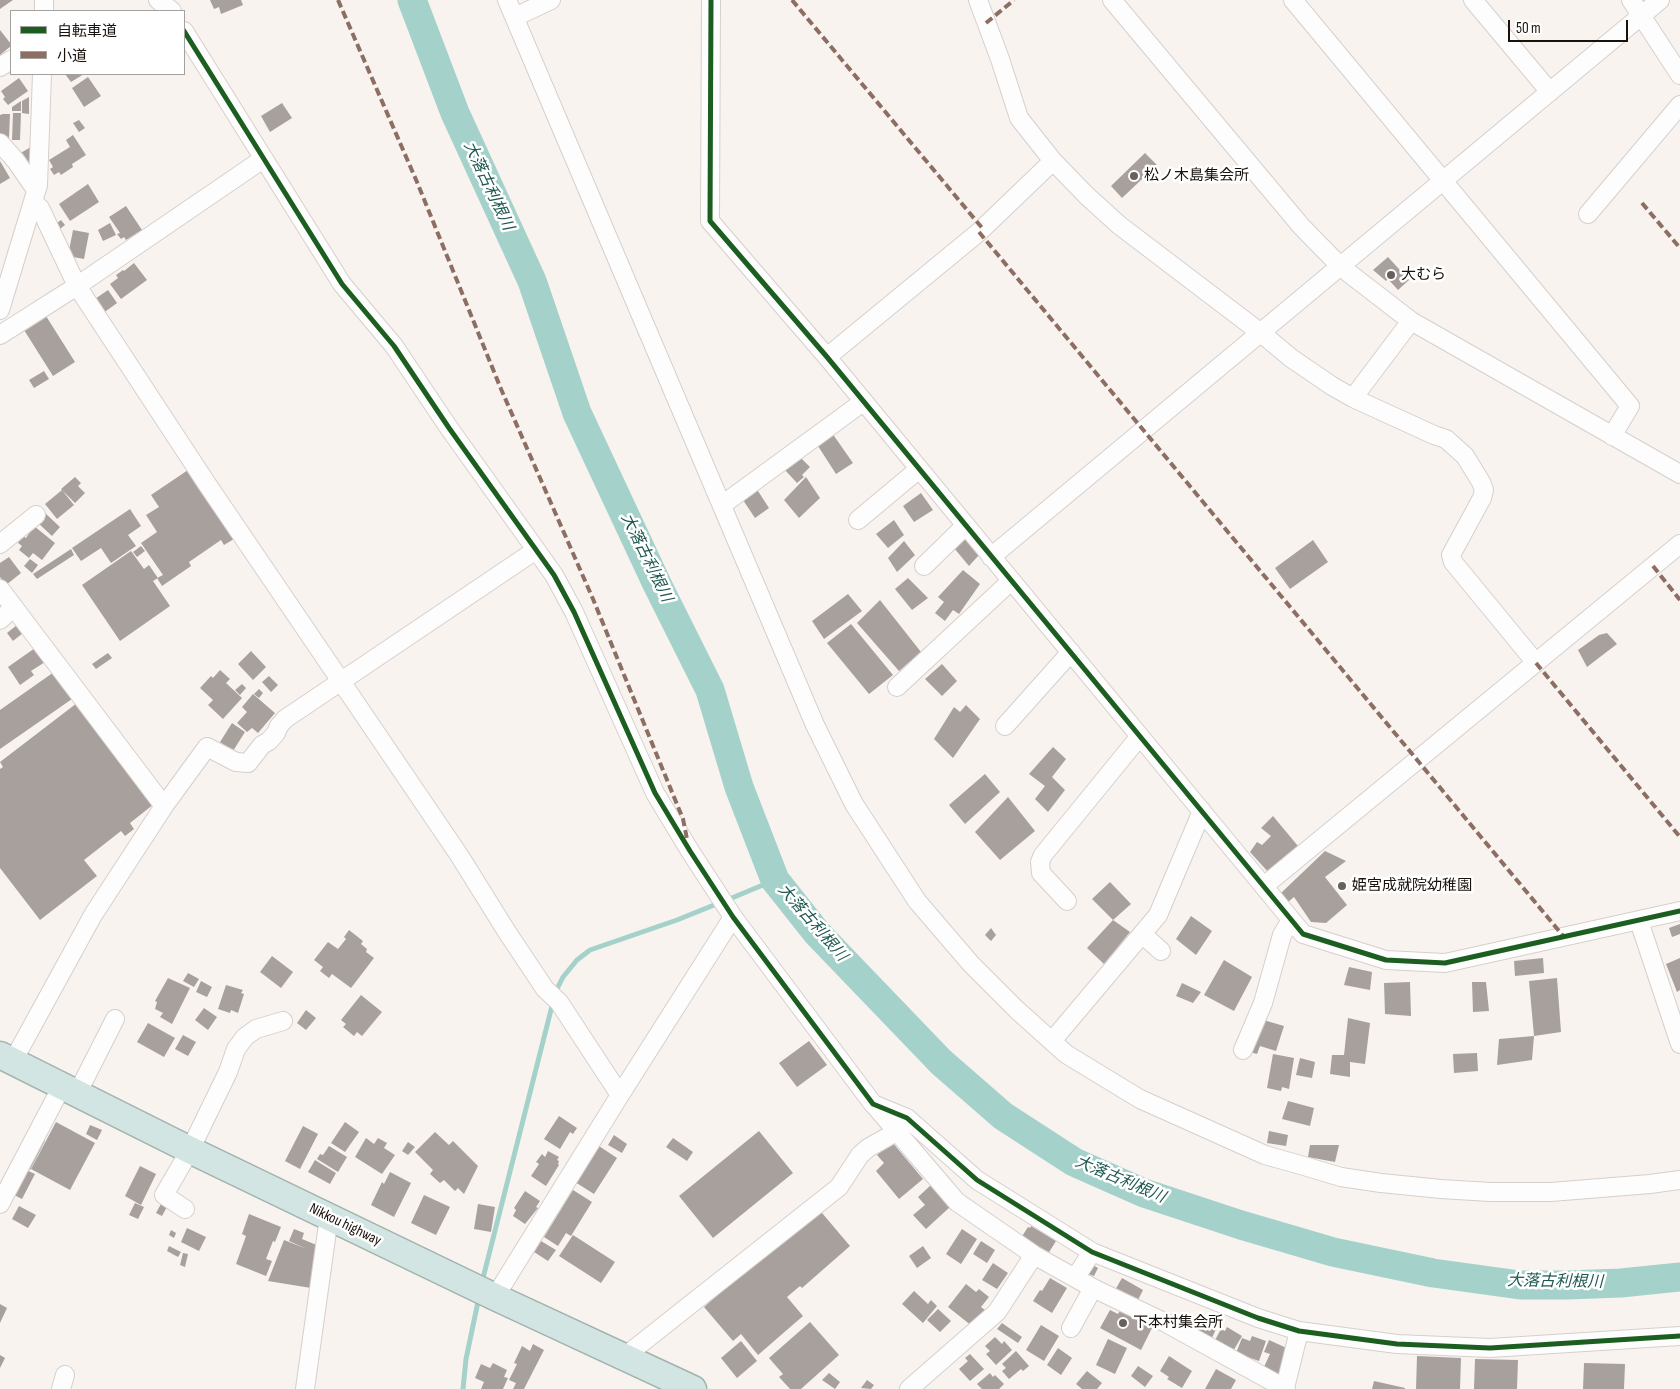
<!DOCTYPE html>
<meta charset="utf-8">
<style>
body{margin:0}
#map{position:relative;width:1680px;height:1389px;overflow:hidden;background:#f9f3f0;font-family:"Sofia Sans Condensed","Noto Sans JP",sans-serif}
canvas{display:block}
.legend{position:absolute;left:10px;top:10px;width:175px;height:65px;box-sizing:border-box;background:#fff;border:1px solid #a3a09e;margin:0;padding:6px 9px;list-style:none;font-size:15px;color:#19110c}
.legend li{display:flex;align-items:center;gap:10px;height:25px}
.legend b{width:25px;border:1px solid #a3a09e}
.scale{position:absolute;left:1508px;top:20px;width:120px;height:22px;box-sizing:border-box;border:2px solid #19110c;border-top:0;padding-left:6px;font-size:15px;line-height:18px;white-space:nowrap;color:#19110c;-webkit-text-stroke:4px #fff;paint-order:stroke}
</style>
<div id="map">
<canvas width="1680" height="1389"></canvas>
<ul class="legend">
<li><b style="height:6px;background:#1b5e20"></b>自転車道</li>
<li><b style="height:6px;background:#8d6e63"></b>小道</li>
</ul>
<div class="scale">50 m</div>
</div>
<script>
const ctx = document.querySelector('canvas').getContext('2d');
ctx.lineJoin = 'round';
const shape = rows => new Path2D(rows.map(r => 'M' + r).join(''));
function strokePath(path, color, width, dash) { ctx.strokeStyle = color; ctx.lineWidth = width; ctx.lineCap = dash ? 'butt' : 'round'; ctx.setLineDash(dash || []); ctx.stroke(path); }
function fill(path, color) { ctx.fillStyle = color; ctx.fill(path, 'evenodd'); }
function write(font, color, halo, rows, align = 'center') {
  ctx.font = font + ' "Sofia Sans Condensed","Noto Sans JP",sans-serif'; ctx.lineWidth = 5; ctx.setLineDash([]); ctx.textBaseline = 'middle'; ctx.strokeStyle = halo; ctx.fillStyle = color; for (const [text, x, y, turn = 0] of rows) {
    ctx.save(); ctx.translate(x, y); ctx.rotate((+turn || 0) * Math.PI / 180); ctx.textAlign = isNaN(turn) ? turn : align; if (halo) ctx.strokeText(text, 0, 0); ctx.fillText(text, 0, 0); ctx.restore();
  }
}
const stream = shape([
 [727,900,775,880],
 [555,993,563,977,577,960,590,950,677,920,719,903],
 [482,1282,553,1002],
 [463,1389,466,1359,479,1297]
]);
const river = shape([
 [412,0,455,113,532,281,577,413,657,584,710,690,739,787,775,880,817,933,941,1062,1003,1116,1074,1162,1144,1193,1241,1225,1333,1252,1433,1273,1520,1285,1567,1285,1621,1283,1680,1277]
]);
const building = shape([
 [0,0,13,0,0,9],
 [210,0,241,0,243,5,221,14,219,7,214,9],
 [0,30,11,44,11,46,0,55],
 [65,74,84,74,71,82],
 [88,77,101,96,84,107,72,88],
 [19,78,28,91,8,105,3,99,5,97,1,91],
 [29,97,29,114,22,113,22,101],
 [21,101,21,111,12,111,12,107],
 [282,103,292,118,270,132,261,116],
 [13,113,21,113,20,140,12,140],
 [3,114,10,114,9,138,0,140,0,115],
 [79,120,85,128,79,132,73,123],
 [73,135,86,155,72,164,73,167,61,175,59,172,54,175,50,169,53,167,49,160,70,147,66,140],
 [31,147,31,165,25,168,17,155],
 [1145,153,1157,165,1122,198,1111,186],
 [0,161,10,178,0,184],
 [88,184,99,202,70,221,59,204],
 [126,206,142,230,126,240,124,237,121,239,117,234,120,233,109,217],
 [61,220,65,225,56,232,52,227],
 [110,223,116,235,103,241,98,230],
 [73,230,89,233,84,259,68,256],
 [1388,257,1409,280,1398,290,1388,279,1386,281,1373,270],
 [134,263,147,280,121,299,110,284,118,278,116,275,123,270,124,271],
 [108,290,117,303,102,314,92,301],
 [46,316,75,362,53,376,24,330],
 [44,371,49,379,34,388,29,380],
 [832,433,853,463,836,474,818,446],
 [799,456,810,467,802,475,804,477,797,483,784,469],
 [188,470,234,539,224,545,221,540,189,562,191,566,162,586,157,578,163,575,141,543,157,532,146,515,159,507,151,495],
 [75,477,81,483,78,486,85,493,75,503,61,489],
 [806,477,820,498,799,518,784,500],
 [756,488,769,508,755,518,743,500],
 [62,490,74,505,57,519,45,504],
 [921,493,933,510,914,522,903,506],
 [130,509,141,526,128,535,136,546,111,563,101,548,81,561,72,548],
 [45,513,60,527,52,536,37,522],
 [894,520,904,535,888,548,876,534],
 [34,526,55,543,42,560,33,553,29,558,19,550,22,546,18,543,23,536,26,538],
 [964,538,979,555,969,566,954,548],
 [1313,540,1328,562,1290,589,1275,568],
 [904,541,915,555,897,572,888,558],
 [141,546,145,551,137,557,133,552],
 [71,549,74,555,37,579,33,574],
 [131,551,144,569,149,565,158,578,153,581,170,606,120,641,82,585],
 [9,557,21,573,6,585,0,577,0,563],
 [30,559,38,565,32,573,24,566],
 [963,570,980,584,959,614,953,610,945,621,935,613,944,602,938,597],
 [908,578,928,598,912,610,895,589],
 [848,594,862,611,824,639,812,621],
 [880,600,921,652,899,671,857,623],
 [851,624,893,675,869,694,827,643],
 [17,625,23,633,13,641,7,633],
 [1607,633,1617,644,1587,667,1578,650,1599,635],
 [35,648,45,662,31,671,34,675,20,685,8,667],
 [251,651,266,667,253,680,238,664],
 [108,653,112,658,96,669,92,664],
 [942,664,957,681,942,696,925,679],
 [220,670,230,679,226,683,242,698,223,719,208,705,213,700,200,688,211,676,213,678],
 [54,672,72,699,0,749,0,710],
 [269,676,278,685,271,692,262,682],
 [242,684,246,688,240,695,235,690],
 [259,689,263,693,259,698,254,694],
 [253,694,275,713,258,733,252,728,247,732,237,723,247,712,242,707],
 [77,703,154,804,130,823,134,829,125,836,121,831,84,860,97,876,40,920,0,868,0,769,3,767,0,762],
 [966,705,980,719,953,758,934,739,954,707,960,712],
 [232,723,245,732,233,751,220,742],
 [1053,747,1066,759,1052,777,1065,790,1048,812,1035,799,1045,786,1029,774],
 [985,774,1000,792,965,824,949,805],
 [1008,797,1035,831,1000,860,975,832],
 [1273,816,1298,846,1269,873,1250,852,1257,842,1262,845,1271,836,1261,828],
 [1325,851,1346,861,1325,877,1347,905,1326,923,1311,922,1294,897,1288,902,1280,894],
 [1110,882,1131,904,1113,920,1092,899],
 [1191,916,1212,931,1196,955,1176,939],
 [1113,920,1130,932,1104,964,1087,948],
 [1680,924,1680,934,1672,937,1669,928],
 [991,928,996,935,991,941,985,935],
 [349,930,363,941,361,944,367,949,366,952,374,958,351,988,332,974,329,978,320,971,323,967,314,960,328,942,338,949,346,939,344,937],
 [272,956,293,972,281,988,260,972],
 [1543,958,1544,973,1515,976,1514,961],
 [1680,958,1680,990,1677,992,1666,964],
 [1224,960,1252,977,1234,1011,1204,995],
 [1349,967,1372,972,1370,990,1344,985],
 [188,973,199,979,194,987,183,981],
 [168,978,190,988,172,1024,160,1017,163,1013,155,1009,157,1002,155,1001],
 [1557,978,1561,1032,1534,1036,1529,981],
 [201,981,212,987,207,997,196,992],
 [1410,982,1411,1016,1385,1014,1384,983],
 [1472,982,1486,982,1489,1011,1473,1012],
 [1182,983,1201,992,1193,1003,1176,996],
 [226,985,243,990,241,993,244,994,238,1013,231,1010,230,1013,218,1009],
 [361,995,382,1012,362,1036,357,1032,354,1036,343,1027,346,1024,341,1020],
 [204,1008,217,1017,208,1030,195,1020],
 [306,1010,316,1018,306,1030,297,1023],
 [1348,1018,1370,1023,1365,1064,1350,1062,1350,1077,1330,1074,1332,1055,1344,1055],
 [1260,1019,1284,1026,1276,1051,1260,1046,1257,1054,1250,1052],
 [148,1023,175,1038,164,1057,137,1042],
 [183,1035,196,1042,188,1056,175,1049],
 [1534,1036,1532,1060,1497,1065,1499,1039],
 [809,1041,827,1065,797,1087,779,1063],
 [1477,1053,1478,1071,1454,1073,1453,1054],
 [1273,1054,1294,1058,1289,1089,1282,1087,1281,1091,1267,1088],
 [1300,1058,1315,1062,1312,1078,1296,1075],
 [1288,1101,1314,1108,1310,1126,1282,1119],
 [559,1116,577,1128,573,1134,570,1132,560,1149,544,1139],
 [56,1122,95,1143,70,1190,31,1169],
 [345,1122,359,1132,345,1152,331,1143],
 [90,1125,102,1130,97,1140,86,1134],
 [303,1126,318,1134,300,1169,285,1161],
 [759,1131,793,1173,713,1238,679,1196],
 [1269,1131,1288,1135,1286,1146,1267,1143],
 [435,1132,449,1145,453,1141,478,1166,464,1194,458,1188,455,1191,444,1180,440,1183,430,1174,433,1170,415,1152],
 [614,1135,627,1144,622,1153,608,1145],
 [40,1137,45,1141,30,1170,24,1166],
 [366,1138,374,1144,378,1138,387,1143,384,1148,395,1155,382,1174,355,1157],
 [673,1138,693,1152,687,1161,666,1147],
 [408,1142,415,1147,408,1155,402,1151],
 [892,1142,923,1179,899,1199,876,1171,884,1163,877,1155],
 [1310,1145,1339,1145,1335,1162,1308,1157],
 [329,1146,347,1157,338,1172,317,1159,320,1154,323,1155],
 [599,1146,617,1158,594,1194,575,1182],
 [548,1151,559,1157,557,1160,559,1161,558,1164,559,1165,546,1186,531,1176,539,1164,536,1162,542,1154,545,1157],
 [315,1160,336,1173,330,1184,308,1172],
 [140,1166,156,1174,141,1205,125,1196],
 [24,1169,35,1174,22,1199,12,1194],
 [390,1172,411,1183,394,1217,371,1205,382,1182,384,1184],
 [931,1185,950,1207,926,1229,913,1215,925,1205,918,1197],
 [573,1190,592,1202,571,1236,566,1233,558,1246,544,1237],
 [525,1191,540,1201,536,1207,538,1208,525,1224,513,1216,516,1210,514,1208],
 [424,1195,450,1207,436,1235,411,1223],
 [162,1202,168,1205,162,1216,156,1213],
 [135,1203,144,1207,138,1219,129,1215],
 [478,1204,495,1207,491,1232,474,1229],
 [19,1206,36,1215,28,1228,12,1219],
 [817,1207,850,1246,802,1288,800,1286,787,1297,803,1316,758,1355,741,1334,733,1341,704,1307],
 [249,1214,281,1227,275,1242,273,1241,266,1259,272,1261,266,1276,236,1264,246,1236,242,1234],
 [1031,1226,1056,1241,1048,1254,1021,1238,1028,1227,1030,1228],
 [187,1228,206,1237,199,1251,181,1242],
 [294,1229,304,1233,302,1239,319,1246,311,1288,268,1281,284,1240,307,1249,289,1241],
 [962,1229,977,1239,961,1264,946,1254],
 [171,1230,176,1233,174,1238,169,1235],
 [573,1235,615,1262,601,1283,559,1256],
 [541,1241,556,1250,548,1261,534,1252],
 [981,1241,995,1250,987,1263,973,1254],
 [169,1246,181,1252,178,1257,167,1251],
 [923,1246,931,1258,917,1268,909,1256],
 [183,1253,188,1254,185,1267,180,1265],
 [993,1263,1008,1273,997,1289,982,1280],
 [1093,1265,1098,1268,1094,1276,1088,1274],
 [1050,1278,1067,1288,1052,1313,1033,1301,1040,1290,1042,1291],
 [1122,1278,1143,1290,1136,1304,1114,1292],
 [966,1284,976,1292,979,1289,989,1297,981,1307,985,1310,972,1326,948,1307],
 [914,1291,928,1304,931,1300,937,1306,923,1323,902,1304],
 [0,1304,7,1308,0,1323],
 [938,1309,951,1321,940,1332,927,1320],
 [1121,1309,1153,1326,1141,1350,1100,1328,1110,1310,1118,1314],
 [1203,1319,1217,1327,1211,1340,1196,1334],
 [810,1322,839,1355,801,1389,790,1389,779,1377,783,1374,769,1358],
 [1002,1323,1022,1337,1018,1343,997,1329],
 [1041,1325,1059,1336,1044,1361,1026,1350],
 [1227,1327,1242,1336,1232,1353,1214,1342,1221,1329,1225,1331],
 [1252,1336,1266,1341,1259,1361,1236,1353,1242,1338,1250,1341],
 [995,1337,1002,1344,1004,1341,1012,1350,996,1365,986,1354,990,1351,985,1346],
 [1108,1339,1127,1348,1115,1374,1096,1365],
 [1269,1340,1291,1350,1282,1376,1263,1369,1270,1354,1264,1352],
 [741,1341,757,1361,737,1378,721,1358],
 [533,1344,544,1350,524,1389,513,1389,516,1383,509,1380,517,1364,514,1363,522,1346,530,1351],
 [1058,1348,1072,1358,1061,1375,1047,1365],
 [1016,1351,1029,1366,1023,1371,1021,1369,1009,1379,1002,1371,1006,1368,1002,1364],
 [970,1354,984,1369,970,1381,959,1369,968,1361,965,1358],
 [0,1355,5,1358,0,1368],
 [1169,1356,1192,1371,1182,1388,1167,1379,1169,1377,1160,1371],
 [1417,1356,1461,1358,1460,1389,1416,1389],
 [1475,1359,1518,1360,1517,1389,1474,1389],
 [493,1363,507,1370,504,1377,508,1378,503,1389,481,1389,484,1382,475,1378,481,1364,490,1368],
 [1584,1363,1625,1364,1624,1389,1583,1389],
 [1138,1366,1153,1376,1145,1387,1131,1376],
 [1216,1369,1236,1380,1231,1389,1205,1389],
 [1087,1371,1102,1383,1097,1389,1082,1389,1076,1384],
 [829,1373,840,1382,835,1389,822,1380],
 [990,1373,993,1377,995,1375,1004,1384,999,1389,982,1389,977,1384],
 [867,1380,874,1385,871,1389,861,1388],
 [1374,1381,1405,1388,1405,1389,1372,1389]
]);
const minor = shape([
 [158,0,172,11],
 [507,0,815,725,854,804,917,901,971,964,1017,1010,1066,1054,1140,1099,1265,1155,1304,1166,1341,1177,1381,1183,1441,1189,1490,1192,1551,1192,1650,1184,1680,1180],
 [711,0,710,221,827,357,1303,934,1386,960,1445,963,1680,911],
 [978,0,1000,59,1019,118,1053,161,1087,196,1119,225,1261,333,1291,358,1332,386,1353,398,1434,435,1446,439,1465,456,1481,482,1484,490,1482,498,1451,555,1453,562,1536,663],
 [1112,0,1301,226,1341,267,1411,321,1680,474],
 [1293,0,1630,406,1612,436],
 [1473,0,1550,92],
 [1631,0,1680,75],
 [44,11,44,0],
 [515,17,551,0],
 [184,31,342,284,394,346,449,428,554,575,574,612,655,793,690,851,733,917,873,1104,907,1118,977,1180,1092,1252,1258,1318,1299,1331,1397,1344,1490,1348,1680,1336],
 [0,67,11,60],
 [0,143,16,161,36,190],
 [33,202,40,208,77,286,207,484,459,855,507,932,545,989,559,1002,620,1095],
 [1588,214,1680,105],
 [0,310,38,185,42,74],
 [0,335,77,286,263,159],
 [827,357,979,232,1053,161],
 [1353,398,1411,321],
 [722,505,863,402],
 [858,520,919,469],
 [0,544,36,515],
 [991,557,1660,0],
 [924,566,965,526],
 [0,589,164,806,93,915,13,1061],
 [0,620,14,607],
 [897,687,1011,581],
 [1005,726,1071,652],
 [164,806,207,747,236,762,248,763,262,745,269,741,276,733,279,726,285,719,536,550],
 [1264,886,1680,544],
 [1067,901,1041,873,1040,862,1043,855,1140,736],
 [1639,921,1680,1044],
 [1142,934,1161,951],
 [1052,1041,1158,915,1202,811],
 [1243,1050,1263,1003,1282,935,1291,920],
 [77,1094,115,1019],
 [875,1106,957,1202,1034,1255,1093,1288,1166,1323,1286,1389],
 [0,1204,62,1086],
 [185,1209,164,1195,190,1150,228,1072,236,1049,245,1037,256,1029,283,1021],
 [1075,1278,1092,1252],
 [495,1297,620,1095,733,917],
 [1071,1328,1093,1288],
 [624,1357,839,1187,860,1155,868,1148,896,1132],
 [1285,1388,1299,1331],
 [61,1389,65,1375],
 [305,1389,329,1217],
 [909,1389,997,1312,1034,1255]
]);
const highway = shape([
 [0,1055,190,1150,495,1297,693,1389]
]);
const quiet = shape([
 [338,0,417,182,501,389,593,599,683,819,687,839],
 [792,0,983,229],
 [986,23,1014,0],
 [1642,203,1680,248],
 [979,232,1564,937],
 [1653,566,1680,600],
 [1536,663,1680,837]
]);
const cycleway = shape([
 [711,0,710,221,827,357,1303,934,1386,960,1445,963,1680,911],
 [184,31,342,284,394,346,449,428,554,575,574,612,655,793,690,851,733,917,873,1104,907,1118,977,1180,1092,1252,1258,1318,1299,1331,1397,1344,1490,1348,1680,1336]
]);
const markers = [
 [1134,176,5,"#67605c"],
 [1391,275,5,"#67605c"],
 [1342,886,5,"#67605c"],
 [1123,1323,5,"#67605c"]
];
const poiNames = [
 ["松ノ木島集会所",1144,176],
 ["大むら",1401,275],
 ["姫宮成就院幼稚園",1352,886],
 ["下本村集会所",1133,1323]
];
const streetNames = [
 ["Nikkou highway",345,1225,26]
];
const waterNames = [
 ["大落古利根川",488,186,65],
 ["大落古利根川",646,558,64],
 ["大落古利根川",812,923,49],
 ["大落古利根川",1120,1180,23],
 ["大落古利根川",1555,1282,1]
];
strokePath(stream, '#a4d2ca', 5);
strokePath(river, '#a4d2ca', 29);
fill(building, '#a7a09c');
strokePath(minor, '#d6cfcb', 20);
strokePath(highway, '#a1b3ae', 29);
strokePath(minor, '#fefdfd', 18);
strokePath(highway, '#d2e5e2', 26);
strokePath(quiet, '#8d6e63', 4, [8, 4]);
strokePath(cycleway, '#1b5e20', 5);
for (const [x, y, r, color] of markers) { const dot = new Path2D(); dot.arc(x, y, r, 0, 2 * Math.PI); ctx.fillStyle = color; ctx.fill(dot); strokePath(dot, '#fff', 2); }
write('15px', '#19110c', '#fff', poiNames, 'left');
write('15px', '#19110c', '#fff', streetNames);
write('italic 16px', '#1e5850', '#fff', waterNames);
</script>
